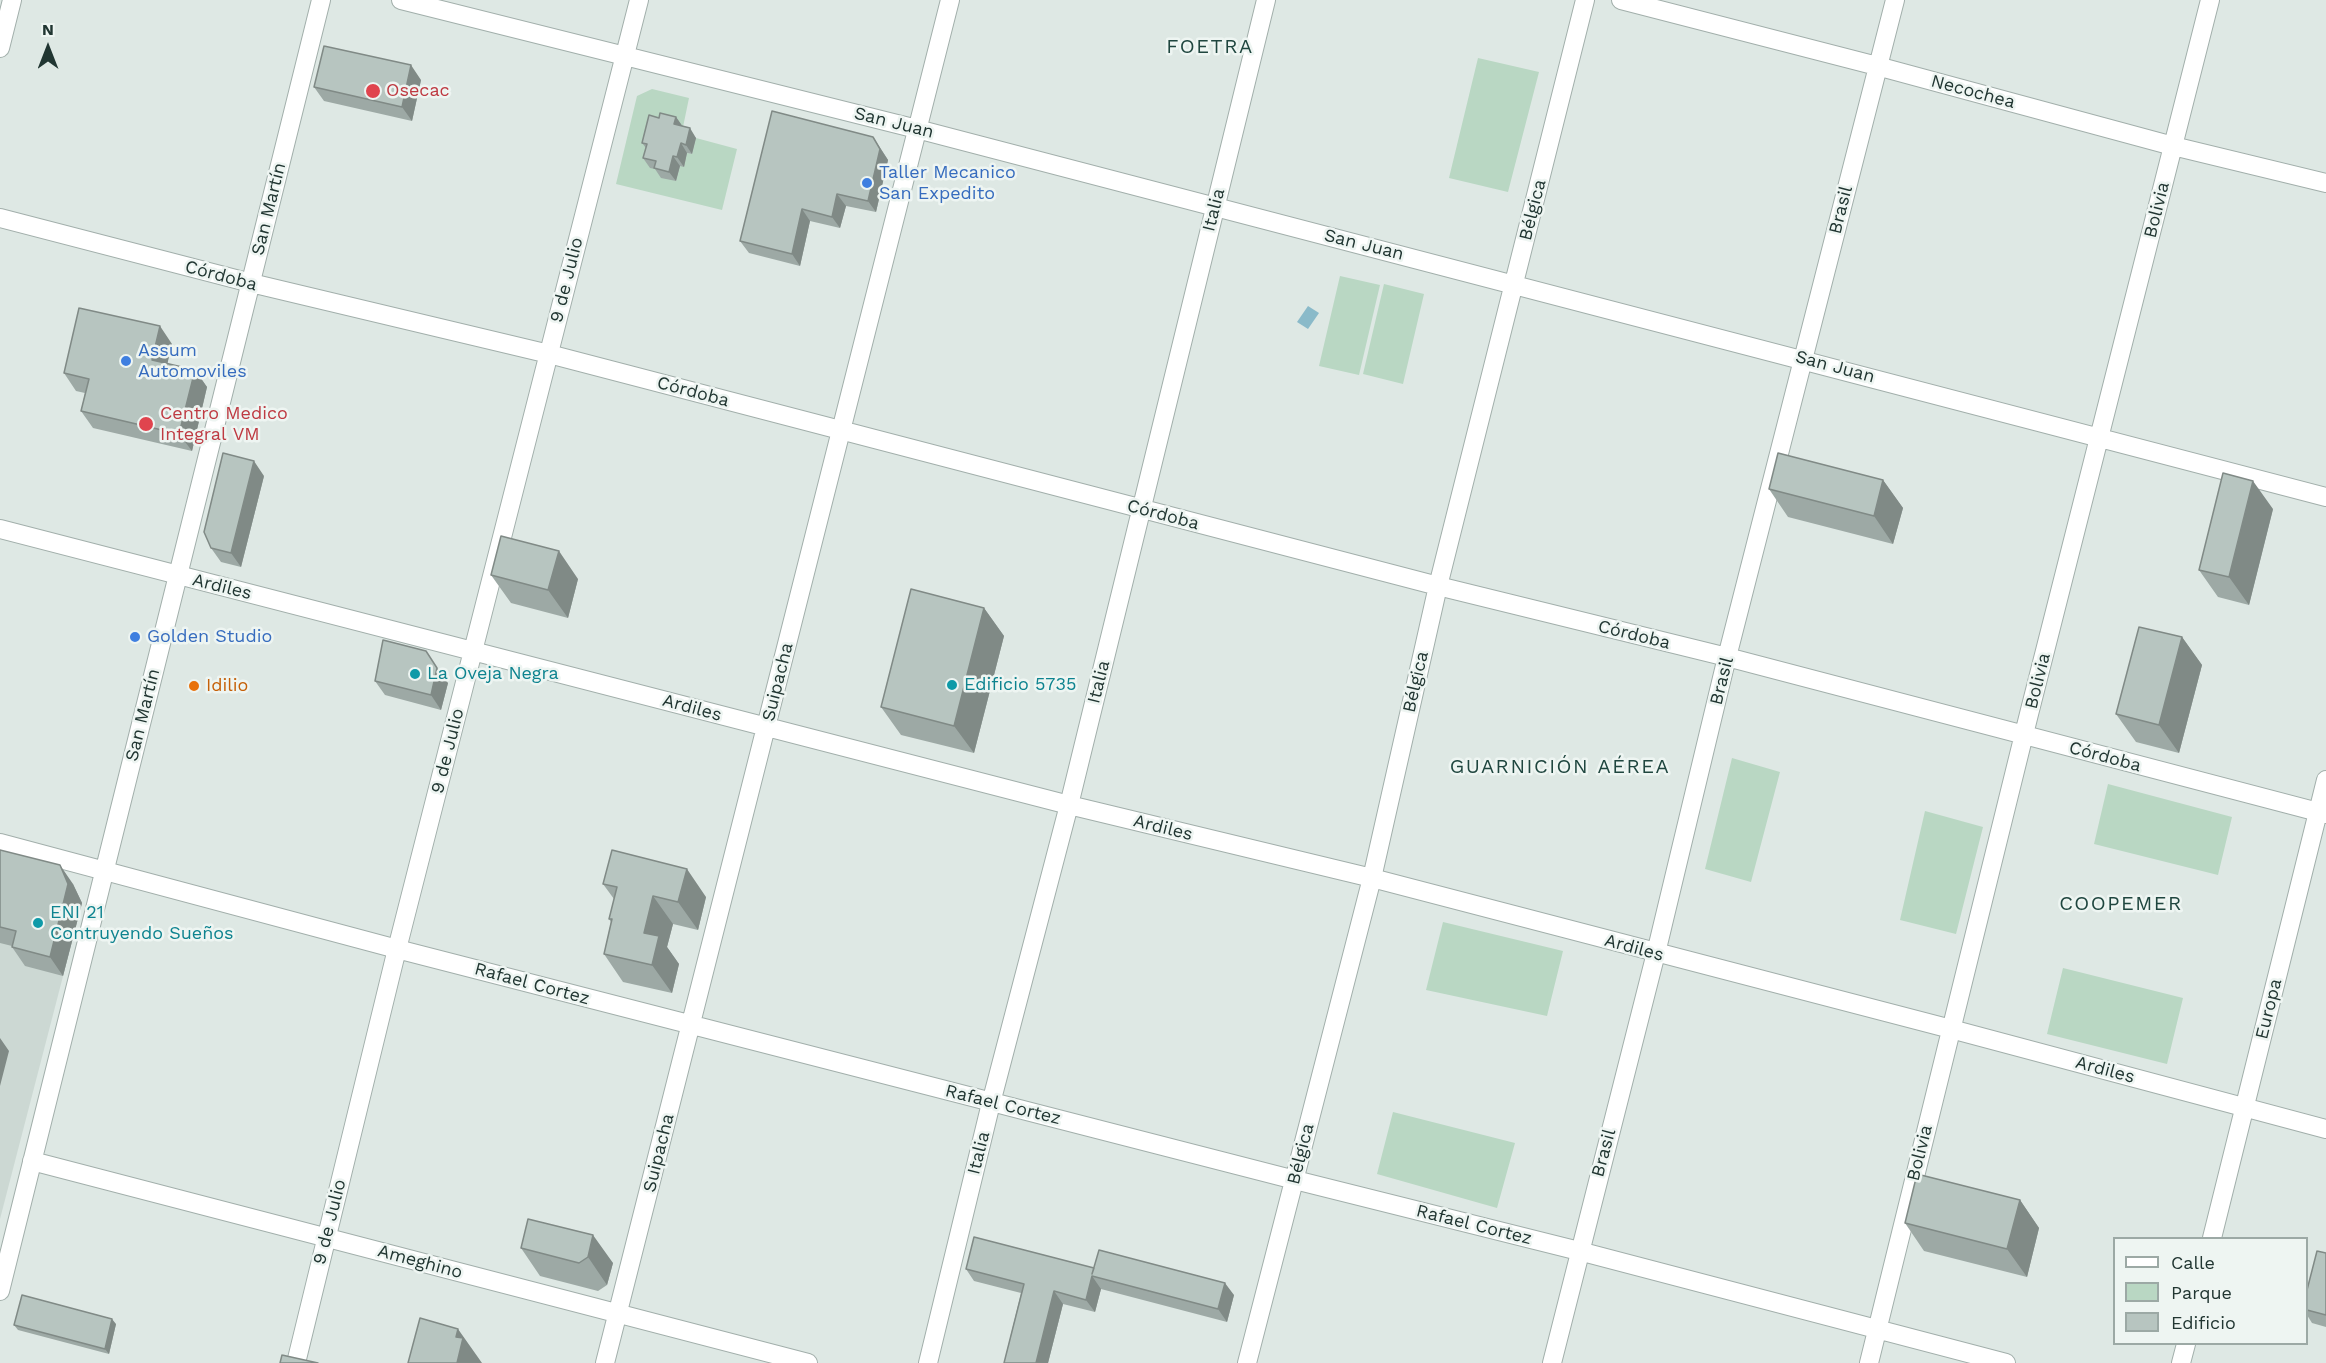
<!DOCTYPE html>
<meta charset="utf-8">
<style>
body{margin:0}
#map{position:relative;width:2326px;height:1363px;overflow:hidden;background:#dee8e4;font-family:"Work Sans",sans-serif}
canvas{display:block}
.legend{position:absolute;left:2113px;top:1237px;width:195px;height:108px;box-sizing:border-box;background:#eef5f2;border:2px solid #9ca9a5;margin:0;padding:8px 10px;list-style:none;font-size:18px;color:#213632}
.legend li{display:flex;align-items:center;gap:12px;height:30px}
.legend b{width:30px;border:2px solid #9ca9a5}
.north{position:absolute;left:18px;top:18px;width:60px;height:60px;-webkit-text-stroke:4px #eef5f2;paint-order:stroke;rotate:0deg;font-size:16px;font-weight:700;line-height:24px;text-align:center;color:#213632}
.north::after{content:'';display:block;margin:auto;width:21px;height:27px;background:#213632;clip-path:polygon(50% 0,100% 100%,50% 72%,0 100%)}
</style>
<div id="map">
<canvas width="2326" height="1363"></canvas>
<ul class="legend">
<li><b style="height:8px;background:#fff"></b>Calle</li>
<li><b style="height:16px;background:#b9d7c3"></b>Parque</li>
<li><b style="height:16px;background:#b7c5c0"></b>Edificio</li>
</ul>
<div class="north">N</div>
</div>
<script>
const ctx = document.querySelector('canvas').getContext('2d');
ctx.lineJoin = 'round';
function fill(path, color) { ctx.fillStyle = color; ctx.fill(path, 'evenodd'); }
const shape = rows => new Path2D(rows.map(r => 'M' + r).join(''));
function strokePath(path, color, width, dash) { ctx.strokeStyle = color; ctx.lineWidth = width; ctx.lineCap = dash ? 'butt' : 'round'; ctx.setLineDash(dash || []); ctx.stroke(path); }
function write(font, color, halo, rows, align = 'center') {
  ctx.font = font + ' "Work Sans",sans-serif'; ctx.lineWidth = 5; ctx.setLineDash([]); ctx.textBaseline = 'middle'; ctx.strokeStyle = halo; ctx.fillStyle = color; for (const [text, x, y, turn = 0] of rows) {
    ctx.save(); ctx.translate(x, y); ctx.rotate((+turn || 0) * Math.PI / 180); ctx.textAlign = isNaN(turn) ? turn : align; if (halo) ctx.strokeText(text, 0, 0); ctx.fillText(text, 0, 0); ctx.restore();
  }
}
const built = shape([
 [0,866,82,903,0,1219]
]);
const green = shape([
 [1478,58,1539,72,1508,192,1449,178],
 [652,89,689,98,683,127,663,171,676,181,680,166,684,166,687,153,692,154,696,138,737,149,722,210,616,184,637,96],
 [1340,276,1380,285,1359,375,1319,366],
 [1384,284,1424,294,1403,384,1363,374],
 [1732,758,1780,772,1751,882,1705,869],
 [2108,784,2232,817,2218,875,2094,844],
 [1925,811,1983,827,1956,934,1900,920],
 [1443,922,1563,951,1547,1016,1426,990],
 [2063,968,2183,998,2167,1064,2047,1034],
 [1393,1112,1515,1143,1497,1208,1377,1174]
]);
const water = shape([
 [1308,306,1319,313,1308,329,1297,322]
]);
const minor = shape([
 [401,0,917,129,2326,497],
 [1621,0,1877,66,2173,146,2326,183],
 [0,48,12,0],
 [0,218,251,283,549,354,1438,586,1727,657,2326,814],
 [0,529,1069,805,1372,878,1951,1029,2326,1129],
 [0,843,397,949,1295,1180,1579,1251,2006,1363],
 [32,1161,808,1363],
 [2212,1238,2326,780],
 [0,1291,321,0],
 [296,1363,397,949,639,0],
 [605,1363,950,0],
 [928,1363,991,1103,1069,805,1266,0],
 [1247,1363,1372,878,1438,586,1585,0],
 [1552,1363,1656,953,1727,657,1895,0],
 [1869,1363,2029,714,2210,0],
 [2181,1363,2186,1344]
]);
const wall = shape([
 [421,80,412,121,324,101,314,87],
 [676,117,683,127,696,138,692,154,687,153,684,167,680,166,676,181,661,178,655,169,650,168,643,158,646,148,642,143,659,118],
 [881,149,888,160,876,212,846,206,840,228,810,221,800,266,749,253,740,241],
 [172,344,167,364,195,370,207,387,192,451,93,428,81,411,85,393,76,391,64,373],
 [264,476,241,567,221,562,211,548],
 [1883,480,1903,508,1893,544,1788,517,1769,489],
 [2273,509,2249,605,2218,597,2199,570],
 [491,575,578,579,568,618,511,603],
 [984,608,1004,636,974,753,901,735,881,707],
 [2182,637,2202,665,2179,753,2136,742,2116,714],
 [375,681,448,683,441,710,385,695],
 [0,850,73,884,82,903,63,976,25,966,12,947,12,946,0,943],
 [603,884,706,897,698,930,673,924,667,947,679,964,672,993,623,982,604,954,611,922,609,919,614,899],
 [2020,1200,2039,1228,2027,1277,1924,1251,1905,1223],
 [528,1219,613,1263,607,1285,598,1291,540,1276,521,1248],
 [2326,1253,2326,1327,2312,1323,2307,1315,2307,1290],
 [1094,1268,1234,1295,1227,1322,1101,1289,1095,1312,1063,1304,1048,1363,1004,1363,1021,1293,974,1281,966,1269],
 [116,1324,109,1354,18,1330,14,1325]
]);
const shadedWall = shape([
 [411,65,421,80,412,121,402,107],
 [676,117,683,127,674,124],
 [690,128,696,138,692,154,686,145],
 [873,137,888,160,876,212,868,201],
 [681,143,687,153,684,167,677,157],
 [673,156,680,166,676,181,669,172],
 [837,194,846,206,840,228,832,217],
 [802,209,810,221,800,266,792,254],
 [160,326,172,344,164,378,152,360],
 [195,370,207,387,192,451,179,434],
 [254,461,264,476,241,567,231,553],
 [1883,480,1903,508,1893,544,1874,516],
 [2253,481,2273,509,2249,605,2229,577],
 [559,551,578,579,568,618,548,590],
 [984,608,1004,636,974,753,954,726],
 [2182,637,2202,665,2179,753,2159,725],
 [437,668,448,683,441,710,431,695],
 [60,865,73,884,82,903,63,976,50,957],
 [687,869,706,897,698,930,678,902],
 [653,896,673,924,667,947,679,964,672,993,652,965,644,933],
 [0,1038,9,1051,0,1086],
 [2020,1200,2039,1228,2027,1277,2007,1249],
 [593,1235,613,1263,607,1285,588,1257],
 [1092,1276,1101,1289,1095,1312,1086,1300],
 [1225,1283,1234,1295,1227,1322,1218,1309],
 [1054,1291,1063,1304,1048,1363,1036,1363],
 [112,1319,116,1324,109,1354,105,1349],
 [458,1329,482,1363,457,1363,456,1337]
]);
const building = shape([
 [324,46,411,65,402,107,314,87,324,46],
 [772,111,873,137,880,149,868,201,837,194,832,217,802,209,792,254,740,241,772,111],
 [660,113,676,117,674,124,690,128,686,145,681,143,677,157,673,156,669,172,654,168,656,161,643,158,647,144,642,143,649,115,659,118,660,113],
 [79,308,160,326,152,360,195,370,179,434,81,411,89,379,64,373,79,308],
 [223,453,254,461,231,553,211,548,204,532,223,453],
 [1778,453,1883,480,1874,516,1769,489,1778,453],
 [2223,473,2253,481,2229,577,2199,570,2223,473],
 [501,536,559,551,548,590,491,575,501,536],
 [911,589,984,608,954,726,881,707,911,589],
 [2139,627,2182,637,2159,725,2116,714,2139,627],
 [383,640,426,651,437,668,431,695,375,681,383,640],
 [0,850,60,865,68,884,50,957,12,947,16,931,0,927,0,850],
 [612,850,687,869,678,902,653,896,644,933,659,936,652,965,604,954,612,919,609,919,617,887,603,884,612,850],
 [1917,1174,2020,1200,2007,1249,1905,1223,1917,1174],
 [528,1219,593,1235,588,1257,579,1263,521,1248,528,1219],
 [974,1237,1094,1268,1092,1274,1099,1250,1225,1283,1218,1309,1092,1276,1086,1300,1054,1291,1036,1363,1004,1363,1024,1284,966,1269,974,1237],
 [2317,1251,2326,1253,2326,1315,2307,1310,2307,1290,2317,1251],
 [22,1295,112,1319,105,1349,14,1325,22,1295],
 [420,1318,458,1329,456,1337,463,1338,457,1363,408,1363,420,1318],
 [282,1355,318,1363,280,1363,282,1355]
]);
const markers = [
 [373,91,8,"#e0444e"],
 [867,183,6,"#3f7fe0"],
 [126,361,6,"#3f7fe0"],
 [146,424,8,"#e0444e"],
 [135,637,6,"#3f7fe0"],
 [415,674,6,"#0f9aa8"],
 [952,685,6,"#0f9aa8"],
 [194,686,6,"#e8710a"],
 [38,923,6,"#0f9aa8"]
];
const healthNames = [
 ["Osecac",386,91],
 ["Centro Medico",160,414],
 ["Integral VM",160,435]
];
const streetNames = [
 ["Necochea",1973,92,15],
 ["San Juan",894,123,14],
 ["San Martín",269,209,-76],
 ["Italia",1214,210,-76],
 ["Bélgica",1533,210,-76],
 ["Brasil",1841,210,-76],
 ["Bolivia",2157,210,-76],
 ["San Juan",1364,245,14],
 ["Córdoba",221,276,15],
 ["9 de Julio",567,280,-76],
 ["San Juan",1835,367,15],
 ["Córdoba",693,392,15],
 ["Córdoba",1163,515,15],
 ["Ardiles",222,587,14],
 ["Córdoba",1634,635,14],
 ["Brasil",1722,681,-76],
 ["Bolivia",2038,681,-76],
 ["Suipacha",778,682,-76],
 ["Italia",1099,682,-76],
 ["Bélgica",1416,682,-77],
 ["Ardiles",692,708,15],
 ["San Martín",143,715,-76],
 ["9 de Julio",448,751,-76],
 ["Córdoba",2105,757,15],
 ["Ardiles",1163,828,14],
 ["Ardiles",1634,948,15],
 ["Rafael Cortez",532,984,15],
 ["Europa",2269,1009,-76],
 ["Ardiles",2105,1070,15],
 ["Rafael Cortez",1003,1105,14],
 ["Suipacha",659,1153,-76],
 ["Italia",979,1153,-76],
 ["Brasil",1604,1153,-75],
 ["Bolivia",1920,1153,-76],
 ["Bélgica",1301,1154,-76],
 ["9 de Julio",330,1222,-76],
 ["Rafael Cortez",1474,1225,14],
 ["Ameghino",420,1262,15]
];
const shopNames = [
 ["Taller Mecanico",879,173],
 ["San Expedito",879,194],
 ["Assum",138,351],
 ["Automoviles",138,372],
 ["Golden Studio",147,637]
];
const cultureNames = [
 ["La Oveja Negra",427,674],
 ["Edificio 5735",964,685],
 ["ENI 21",50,913],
 ["Contruyendo Sueños",50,934]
];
const foodNames = [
 ["Idilio",206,686]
];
const neighbourhoodNames = [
 ["FOETRA",1210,47],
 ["GUARNICIÓN AÉREA",1560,767],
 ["COOPEMER",2121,904]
];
fill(built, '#ccd8d3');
fill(green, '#b9d7c3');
fill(water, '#8abac9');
strokePath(minor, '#a2afab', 20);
strokePath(minor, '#fff', 18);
fill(wall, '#9da9a5');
fill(shadedWall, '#808a86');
fill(building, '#b7c5c0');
strokePath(building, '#808a86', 1.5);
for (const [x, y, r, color] of markers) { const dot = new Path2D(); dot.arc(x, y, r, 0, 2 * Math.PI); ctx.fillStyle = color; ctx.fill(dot); strokePath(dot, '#eef5f2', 2); }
write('18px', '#be3a42', '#eef5f2', healthNames, 'left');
write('18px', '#213632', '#eef5f2', streetNames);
write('18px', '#366cbe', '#eef5f2', shopNames, 'left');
write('18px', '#0d838f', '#eef5f2', cultureNames, 'left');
write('18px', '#c56008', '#eef5f2', foodNames, 'left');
ctx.letterSpacing = '1.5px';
write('20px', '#1f463f', '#eef5f2', neighbourhoodNames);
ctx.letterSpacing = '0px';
</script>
